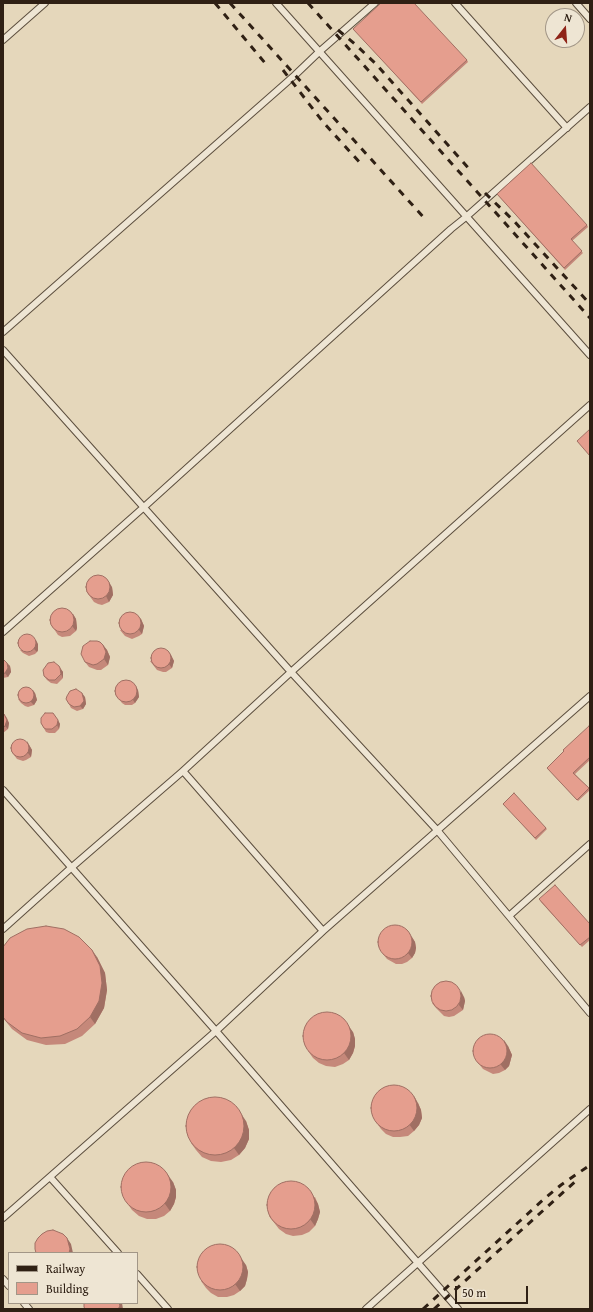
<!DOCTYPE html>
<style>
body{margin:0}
#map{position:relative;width:593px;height:1312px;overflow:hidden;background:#e5d7bb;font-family:"Gentium Book Plus",serif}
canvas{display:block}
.frame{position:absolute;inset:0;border:4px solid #2f2014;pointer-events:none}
.legend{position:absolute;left:8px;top:1252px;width:130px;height:52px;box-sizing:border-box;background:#eee5d3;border:1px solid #a29687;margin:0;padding:5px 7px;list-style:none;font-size:12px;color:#2f2014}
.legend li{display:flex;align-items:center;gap:8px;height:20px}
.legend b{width:20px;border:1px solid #a29687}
.north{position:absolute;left:545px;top:8px;width:40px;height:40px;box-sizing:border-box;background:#eee5d3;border:1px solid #a29687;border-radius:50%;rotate:17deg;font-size:11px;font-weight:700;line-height:16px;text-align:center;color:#2f2014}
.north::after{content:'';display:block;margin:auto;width:14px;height:18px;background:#8f2418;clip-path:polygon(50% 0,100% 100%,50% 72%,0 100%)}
.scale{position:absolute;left:455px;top:1286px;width:73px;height:18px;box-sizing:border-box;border:2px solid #2f2014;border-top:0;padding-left:5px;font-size:12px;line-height:14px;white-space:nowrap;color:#2f2014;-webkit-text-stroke:3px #eee5d3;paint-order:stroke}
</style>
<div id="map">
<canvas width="593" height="1312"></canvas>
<div class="frame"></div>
<ul class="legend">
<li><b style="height:5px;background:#2f2014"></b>Railway</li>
<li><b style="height:11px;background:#e59e8e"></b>Building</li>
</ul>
<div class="north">N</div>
<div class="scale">50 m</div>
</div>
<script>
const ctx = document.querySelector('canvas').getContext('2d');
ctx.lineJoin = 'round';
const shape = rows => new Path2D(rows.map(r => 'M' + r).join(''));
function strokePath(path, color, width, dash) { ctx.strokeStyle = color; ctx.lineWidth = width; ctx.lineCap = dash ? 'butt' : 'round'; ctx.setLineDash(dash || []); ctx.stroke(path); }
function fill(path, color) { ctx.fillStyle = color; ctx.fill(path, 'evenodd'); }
const lane = shape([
 [276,3,590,355],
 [455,3,567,128],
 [576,3,590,19],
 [3,40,45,3],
 [3,332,295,75,319,52,375,3],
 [3,350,291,672,437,830,590,1013],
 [3,632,144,507,451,229,466,217,590,107],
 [183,771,323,931],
 [3,790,216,1031,458,1309],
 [509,916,590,844],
 [3,929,72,867,183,771,291,672,590,405],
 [50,1177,118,1253],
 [3,1218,216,1031,323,931,590,696],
 [137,1274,168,1309],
 [3,1279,9,1286],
 [24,1303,29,1309],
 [366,1309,590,1109]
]);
const rail = shape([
 [215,3,265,63],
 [230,3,426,220],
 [308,3,590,318],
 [338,30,356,45,376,64,472,172],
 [283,70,323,122,362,165],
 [485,193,514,221,590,304],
 [423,1309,544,1199,561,1185,590,1165],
 [434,1309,578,1179]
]);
const wall = shape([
 [355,30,467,60,468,62,422,104],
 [498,195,587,225,588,227,572,241,583,253,565,270],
 [112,587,113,595,109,602,102,605,98,604,94,602,86,591],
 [73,614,76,619,77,628,76,631,70,636,62,637,58,635,50,623],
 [141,619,144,626,142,634,139,636,132,639,125,636,120,630],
 [38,644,38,650,37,652,35,654,29,656,23,653,20,650],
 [103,645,107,650,110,657,108,665,101,670,97,670,89,667,85,662],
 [171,655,174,661,172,668,166,672,163,672,157,670,150,661],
 [3,659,10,666,11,672,8,677,3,678],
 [59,666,63,672,63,678,57,684,51,683,47,680,44,676],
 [138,690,139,697,135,703,132,705,125,705,122,703,115,694],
 [35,693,37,700,34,705,28,707,25,706,21,703,18,699],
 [85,697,86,704,83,709,77,711,71,708,69,704],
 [3,713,4,714,7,718,9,723,8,729,3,733],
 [53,713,60,724,59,729,55,733,49,733,46,732,41,723],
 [590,727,590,760,575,774,590,790,578,801,547,768],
 [29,745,32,750,31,757,26,760,23,761,17,759,11,751],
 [505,805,546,828,547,829,536,840],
 [540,901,590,924,590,940,582,947],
 [412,937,415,942,416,948,415,953,412,958,407,962,402,964,396,964,387,959,383,954],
 [97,957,105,973,107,990,104,1008,95,1024,82,1036,65,1044,46,1045,27,1040,12,1029,3,1018],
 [464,997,465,1001,463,1010,454,1016,449,1017,444,1016,436,1008,432,1003],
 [353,1032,355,1039,355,1046,353,1053,349,1060,343,1064,335,1067,326,1066,319,1063,313,1058,308,1051],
 [508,1046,512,1055,509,1066,505,1070,499,1073,493,1074,483,1069,475,1059],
 [418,1103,421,1110,422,1118,419,1125,414,1131,408,1136,400,1137,393,1137,386,1134,381,1129,376,1122],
 [246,1121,249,1130,249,1139,245,1148,239,1155,231,1160,221,1162,211,1161,202,1157,196,1150,191,1143],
 [173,1182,176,1190,176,1197,174,1204,170,1211,164,1216,156,1219,147,1219,139,1216,132,1210,127,1203],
 [315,1197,318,1204,320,1212,318,1219,315,1226,309,1232,302,1235,293,1236,286,1234,279,1229,269,1216],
 [246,1265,248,1272,247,1279,245,1286,240,1291,234,1295,227,1297,218,1297,211,1293,206,1288,201,1281]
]);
const shadedWall = shape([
 [109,582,112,587,113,595,109,602,106,596],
 [73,614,76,619,77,628,76,631,72,626],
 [138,616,141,619,144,626,142,634,139,630],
 [36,640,38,644,38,650,37,652,34,649],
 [103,645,107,650,110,657,108,665,104,659],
 [168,651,171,655,174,661,172,668,169,664],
 [7,663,10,666,11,672,8,677,5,673],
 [60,668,63,672,63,678,61,674],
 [136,686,138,690,139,697,135,703,133,700],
 [33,690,35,693,37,700,34,705,31,702],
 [82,693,85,697,86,704,83,709,80,706],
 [4,714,9,723,8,729,5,726],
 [58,720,60,724,59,729,57,725],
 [27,741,32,750,31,757,28,753],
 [408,931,415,942,416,948,415,953,412,958,408,953],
 [92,950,97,957,105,973,107,990,104,1008,95,1024,90,1017],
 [461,991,464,997,465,1001,463,1010,459,1005],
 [348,1025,353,1032,355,1039,355,1046,353,1053,349,1060,344,1053],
 [504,1040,508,1046,512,1055,509,1066,505,1070,501,1065],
 [414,1096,418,1103,421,1110,422,1118,419,1125,414,1131,409,1124],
 [236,1106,246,1121,249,1130,249,1139,245,1148,239,1155,234,1148],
 [168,1175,173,1182,176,1190,176,1197,174,1204,170,1211,165,1204],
 [310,1190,318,1204,320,1212,318,1219,315,1226,310,1219],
 [67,1238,71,1244,73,1253,69,1253],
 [237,1252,246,1265,248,1272,247,1279,245,1286,240,1291,235,1284],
 [119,1303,122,1303,123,1309,118,1309]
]);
const building = shape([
 [381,3,414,3,467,60,421,102,353,29,381,3],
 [531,163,587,225,571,239,582,251,564,268,497,194,531,163],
 [590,429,590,456,577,441,590,429],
 '86 587a12 12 0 1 1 24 0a12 12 0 1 1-24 0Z',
 '50 620a12 12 0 1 1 24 0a12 12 0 1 1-24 0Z',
 '119 623a11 11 0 1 1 22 0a11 11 0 1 1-22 0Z',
 '18 643a9 9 0 1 1 18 0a9 9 0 1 1-18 0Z',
 [90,641,97,641,100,642,103,645,106,652,104,659,97,664,93,665,85,662,81,654,83,646,90,641],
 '151 658a10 10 0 1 1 20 0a10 10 0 1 1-20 0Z',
 [3,659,7,663,8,668,5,673,3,674,3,659],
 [54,662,59,666,60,668,61,674,55,680,49,680,44,676,43,670,48,663,54,662],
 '115 691a11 11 0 1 1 22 0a11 11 0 1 1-22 0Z',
 '18 695a8 8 0 1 1 16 0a8 8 0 1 1-16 0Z',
 [76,689,82,693,84,701,80,706,74,707,69,704,66,699,67,696,70,691,76,689],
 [3,713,4,714,7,720,5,726,3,728,3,713],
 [45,713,53,713,58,720,57,725,52,729,46,729,44,728,41,723,41,718,45,713],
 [589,726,590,727,590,757,573,773,589,788,577,800,547,768,564,751,563,750,589,726],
 '11 748a9 9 0 1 1 18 0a9 9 0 1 1-18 0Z',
 [514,793,546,828,535,838,503,804,514,793],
 [555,885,590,924,590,937,580,945,539,899,555,885],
 '378 942a17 17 0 1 1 34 0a17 17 0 1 1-34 0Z',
 [46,926,64,929,79,937,92,950,100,966,102,983,99,1001,90,1017,77,1029,60,1036,41,1038,22,1033,7,1022,3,1017,3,947,10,938,27,929,46,926],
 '431 996a15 15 0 1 1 30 0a15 15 0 1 1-30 0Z',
 '303 1036a24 24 0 1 1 48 0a24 24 0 1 1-48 0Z',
 '473 1051a17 17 0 1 1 34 0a17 17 0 1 1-34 0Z',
 '371 1108a23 23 0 1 1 46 0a23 23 0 1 1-46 0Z',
 '186 1126a29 29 0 1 1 58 0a29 29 0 1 1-58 0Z',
 '121 1187a25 25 0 1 1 50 0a25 25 0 1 1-50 0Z',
 '267 1205a24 24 0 1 1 48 0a24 24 0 1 1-48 0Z',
 [53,1230,63,1234,67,1238,70,1249,69,1253,36,1253,35,1249,35,1243,38,1238,42,1234,47,1231,53,1230],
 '197 1267a23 23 0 1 1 46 0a23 23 0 1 1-46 0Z',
 [84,1303,119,1303,120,1306,118,1309,85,1309,84,1307,84,1303]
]);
strokePath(lane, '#5c4e3e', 8);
strokePath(lane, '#eee5d3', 6);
strokePath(rail, '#2f2014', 3, [7, 7]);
fill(wall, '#c5887a');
fill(shadedWall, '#a06f63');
fill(building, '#e59e8e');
strokePath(building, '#a06f63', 1);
</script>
